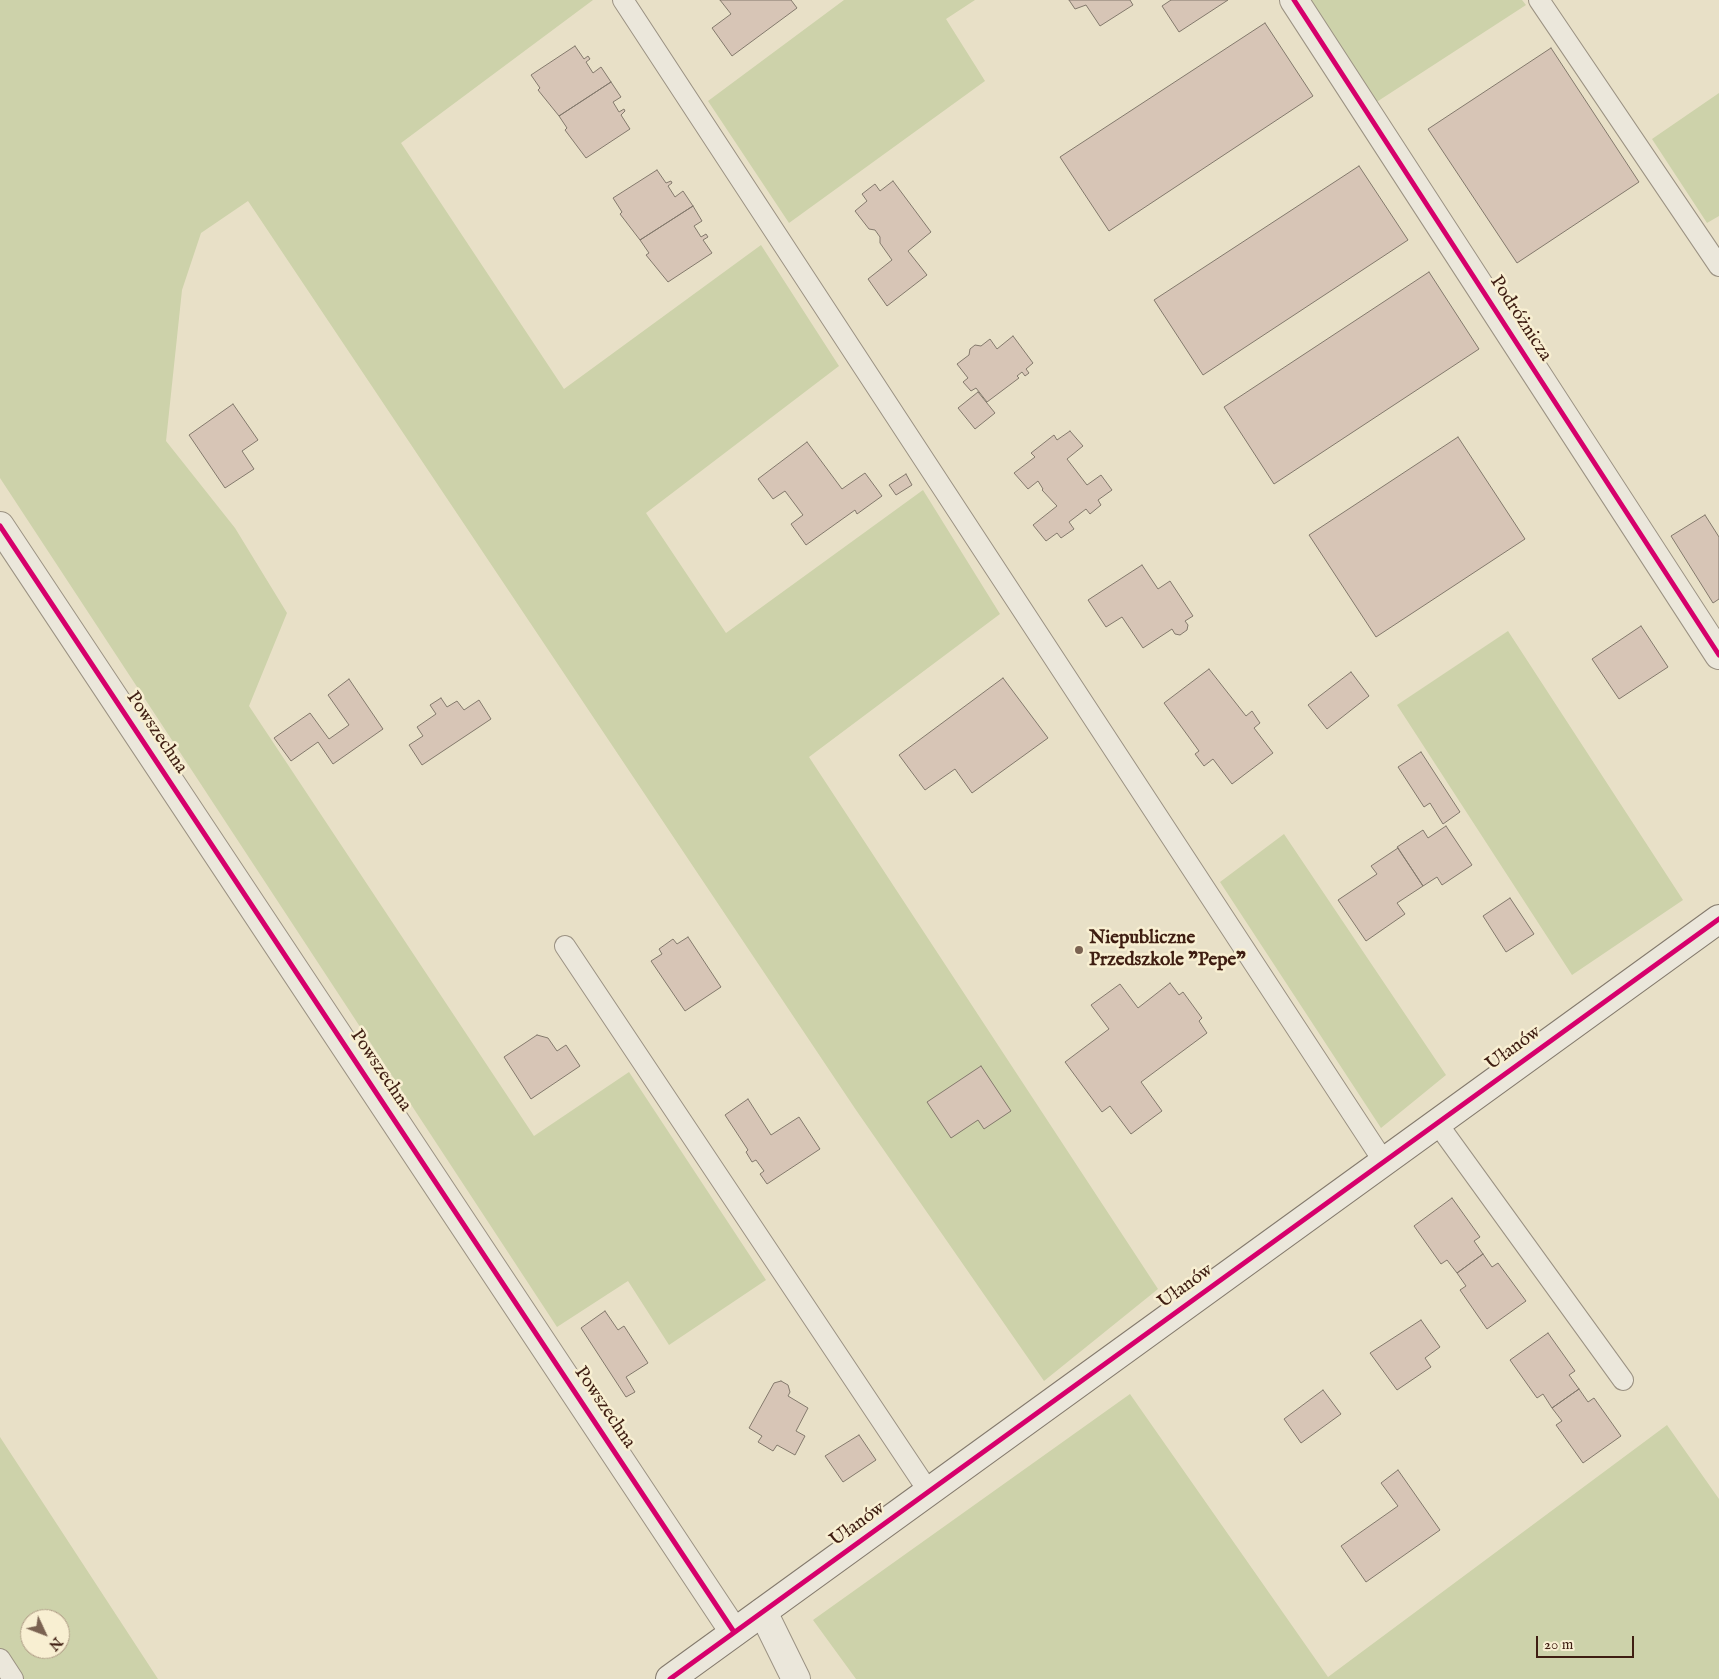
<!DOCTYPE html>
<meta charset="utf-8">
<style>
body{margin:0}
#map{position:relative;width:1719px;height:1679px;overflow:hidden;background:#e8e0c7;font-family:"IM FELL English",serif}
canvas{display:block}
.north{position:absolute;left:20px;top:1609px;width:50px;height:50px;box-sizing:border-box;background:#f8efd2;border:1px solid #ae9b85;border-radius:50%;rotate:133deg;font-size:14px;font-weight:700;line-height:20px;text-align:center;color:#3f1e12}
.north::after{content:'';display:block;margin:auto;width:18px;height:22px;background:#7a6251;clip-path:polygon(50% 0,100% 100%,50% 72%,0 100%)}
.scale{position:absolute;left:1536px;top:1636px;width:98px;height:22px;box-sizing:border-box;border:2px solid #3f1e12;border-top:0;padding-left:6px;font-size:15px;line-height:18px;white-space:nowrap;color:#3f1e12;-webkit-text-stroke:4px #f8efd2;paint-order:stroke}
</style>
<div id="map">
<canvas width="1719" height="1679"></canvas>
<div class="north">N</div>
<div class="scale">20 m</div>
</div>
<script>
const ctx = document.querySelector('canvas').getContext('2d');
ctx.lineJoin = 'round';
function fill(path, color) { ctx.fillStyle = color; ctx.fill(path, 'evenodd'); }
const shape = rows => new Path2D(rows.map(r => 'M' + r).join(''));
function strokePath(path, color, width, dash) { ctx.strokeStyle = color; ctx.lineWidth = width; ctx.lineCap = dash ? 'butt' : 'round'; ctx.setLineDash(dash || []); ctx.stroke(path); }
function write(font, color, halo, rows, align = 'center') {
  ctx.font = font + ' "IM FELL English",serif'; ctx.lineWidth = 5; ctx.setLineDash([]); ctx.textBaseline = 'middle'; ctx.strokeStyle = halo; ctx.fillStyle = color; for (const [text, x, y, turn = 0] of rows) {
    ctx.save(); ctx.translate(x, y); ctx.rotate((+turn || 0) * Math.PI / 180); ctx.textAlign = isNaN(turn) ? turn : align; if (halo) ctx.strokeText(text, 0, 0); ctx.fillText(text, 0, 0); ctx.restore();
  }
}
const green = shape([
 [0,0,593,0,401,143,564,389,761,245,839,366,646,513,726,633,923,490,1000,614,809,757,1158,1289,1044,1381,856,1110,248,201,201,233,182,290,166,441,235,528,287,613,249,706,534,1136,629,1072,766,1280,669,1345,628,1281,557,1327,0,478],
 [844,0,975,0,946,19,985,81,789,223,708,101],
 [1308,0,1522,0,1526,5,1375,103],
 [1719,93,1719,216,1707,223,1652,139],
 [1508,631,1683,900,1572,975,1397,705],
 [1284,834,1446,1075,1381,1128,1220,882],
 [1130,1394,1328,1677,1667,1425,1719,1499,1719,1679,856,1679,813,1620],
 [0,1437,158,1679,0,1679],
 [30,1619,60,1619,60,1649,30,1649]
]);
const building = shape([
 [720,0,791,0,797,8,732,56,712,28,731,14,720,0],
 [1069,0,1130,0,1133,5,1100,26,1086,5,1075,9,1069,0],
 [1171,0,1228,0,1179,32,1162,6,1171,0],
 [1265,23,1313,96,1109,231,1060,157,1265,23],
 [575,46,584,59,588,56,590,59,586,62,593,73,601,67,611,82,559,116,538,90,540,88,531,75,575,46],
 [1551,48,1639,182,1517,263,1428,129,1551,48],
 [611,82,621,97,613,102,619,112,624,109,625,111,621,115,630,129,586,158,565,130,567,128,559,116,611,82],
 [1359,166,1408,240,1203,375,1154,300,1359,166],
 [657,170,666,183,671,181,672,183,668,186,675,197,683,191,693,206,640,240,620,214,622,212,613,198,657,170],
 [893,181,931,232,908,251,927,275,887,306,868,279,892,260,880,243,880,237,875,230,869,229,855,211,867,201,862,194,875,184,880,191,893,181],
 [693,206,702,221,694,226,701,237,706,234,708,237,703,240,712,253,668,282,646,255,649,253,640,240,693,206],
 [1429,272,1479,349,1274,484,1224,407,1429,272],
 [1013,336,1033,363,1026,369,1029,373,1025,376,1022,372,1017,376,1019,378,987,402,976,388,971,391,963,382,968,378,957,364,969,355,970,349,975,345,981,346,990,339,997,349,1013,336],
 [978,392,995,413,975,429,958,408,978,392],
 [233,404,258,440,242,451,254,469,225,488,189,435,233,404],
 [1070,431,1083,446,1067,459,1087,485,1101,475,1112,490,1098,500,1101,505,1090,514,1086,509,1069,522,1074,529,1061,538,1057,533,1046,541,1033,525,1057,506,1042,490,1043,489,1038,481,1028,489,1014,473,1035,457,1031,453,1054,435,1057,440,1070,431],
 [1458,437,1525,539,1376,637,1309,535,1458,437],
 [807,442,842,489,865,473,882,496,857,514,855,510,806,545,791,524,803,515,785,491,773,499,758,479,807,442],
 [906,474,912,485,896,495,889,485,906,474],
 [1705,515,1719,537,1719,599,1713,603,1671,536,1705,515],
 [1142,565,1158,589,1170,581,1193,616,1185,621,1188,625,1187,630,1180,635,1175,634,1172,629,1143,648,1122,617,1106,627,1088,600,1142,565],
 [1641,626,1668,667,1619,699,1592,659,1641,626],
 [1209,669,1246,716,1252,711,1260,723,1254,728,1273,753,1232,784,1213,759,1204,766,1195,754,1199,751,1164,703,1209,669],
 [1351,672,1369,696,1327,729,1308,705,1351,672],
 [1003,678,1048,738,972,793,955,769,925,790,899,755,1003,678],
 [349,679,383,729,333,764,318,742,291,761,274,738,310,713,329,739,349,725,328,695,349,679],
 [441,698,447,707,457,701,464,710,479,700,491,719,422,765,409,745,423,736,417,727,436,714,430,705,441,698],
 [1421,752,1460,812,1443,824,1430,803,1424,807,1398,767,1421,752],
 [1446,826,1472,865,1442,885,1437,877,1423,886,1397,847,1423,830,1428,838,1446,826],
 [1398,848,1423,886,1397,903,1405,914,1366,941,1338,900,1377,874,1371,866,1398,848],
 [1510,898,1534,934,1506,952,1483,916,1510,898],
 [688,937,721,987,685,1011,651,961,662,954,659,949,673,939,677,944,688,937],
 [1170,983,1179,995,1183,992,1202,1018,1199,1021,1207,1033,1141,1082,1162,1111,1131,1134,1110,1106,1102,1112,1065,1062,1109,1029,1091,1005,1120,984,1138,1008,1170,983],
 [537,1035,548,1038,557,1051,566,1045,580,1066,531,1099,504,1057,537,1035],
 [981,1066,1011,1111,984,1129,978,1120,951,1138,927,1102,981,1066],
 [748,1099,771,1135,799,1117,820,1149,767,1184,760,1174,764,1171,756,1160,752,1162,746,1152,748,1150,725,1115,748,1099],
 [1452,1198,1480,1237,1474,1241,1483,1254,1457,1273,1447,1260,1441,1264,1414,1226,1452,1198],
 [1483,1254,1492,1267,1498,1263,1526,1301,1487,1329,1460,1290,1466,1286,1457,1273,1483,1254],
 [605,1311,618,1330,624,1326,648,1363,626,1377,635,1392,626,1397,581,1328,605,1311],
 [1421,1320,1440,1347,1425,1358,1431,1367,1397,1390,1370,1353,1421,1320],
 [1548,1333,1575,1371,1569,1375,1579,1389,1552,1408,1543,1394,1537,1398,1510,1360,1548,1333],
 [781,1381,788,1385,790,1392,788,1396,808,1408,796,1431,805,1436,795,1455,777,1445,773,1451,758,1442,762,1436,749,1428,774,1383,781,1381],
 [1579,1389,1588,1402,1594,1398,1621,1436,1583,1463,1556,1425,1562,1421,1552,1408,1579,1389],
 [1323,1390,1341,1414,1301,1443,1284,1419,1323,1390],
 [859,1435,876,1460,843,1482,825,1456,859,1435],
 [1398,1470,1440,1530,1366,1582,1341,1546,1398,1506,1381,1483,1398,1470]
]);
const lane = shape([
 [623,0,1384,1162],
 [1539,0,1719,266],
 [565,946,929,1492],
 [1437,1123,1623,1380],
 [0,1659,13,1679]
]);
const street = shape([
 [1294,0,1719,655],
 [0,526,734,1632],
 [763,1612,796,1679]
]);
const secondary = shape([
 [670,1679,1719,919]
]);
const cycleway = shape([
 [1294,0,1719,655],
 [0,526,734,1632],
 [670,1679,1719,919]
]);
const markers = [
 [1079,950,5,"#7a6251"]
];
const streetNames = [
 ["Podróżnicza",1520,319,57],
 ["Powszechna",156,733,56],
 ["Ułanów",1514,1049,-36],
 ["Powszechna",380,1071,56],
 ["Ułanów",1186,1287,-36],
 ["Powszechna",604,1408,56],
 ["Ułanów",858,1525,-36]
];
const poiNames = [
 ["Niepubliczne",1089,939],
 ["Przedszkole \"Pepe\"",1089,961]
];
fill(green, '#cdd2aa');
fill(building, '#d7c5b6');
strokePath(building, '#83796c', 1);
strokePath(lane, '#9b9283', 22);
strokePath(street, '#9b9283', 30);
strokePath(secondary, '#83796c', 30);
strokePath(lane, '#ebe7db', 20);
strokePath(street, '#ebe7db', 28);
strokePath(secondary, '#ebe7db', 28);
strokePath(cycleway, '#d6006c', 5);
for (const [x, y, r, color] of markers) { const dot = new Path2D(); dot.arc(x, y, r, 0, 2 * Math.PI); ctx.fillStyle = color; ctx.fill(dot); strokePath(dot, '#f8efd2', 2); }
write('19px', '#3f1e12', '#f8efd2', streetNames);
write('bold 19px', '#3f1e12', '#f8efd2', poiNames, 'left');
</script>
